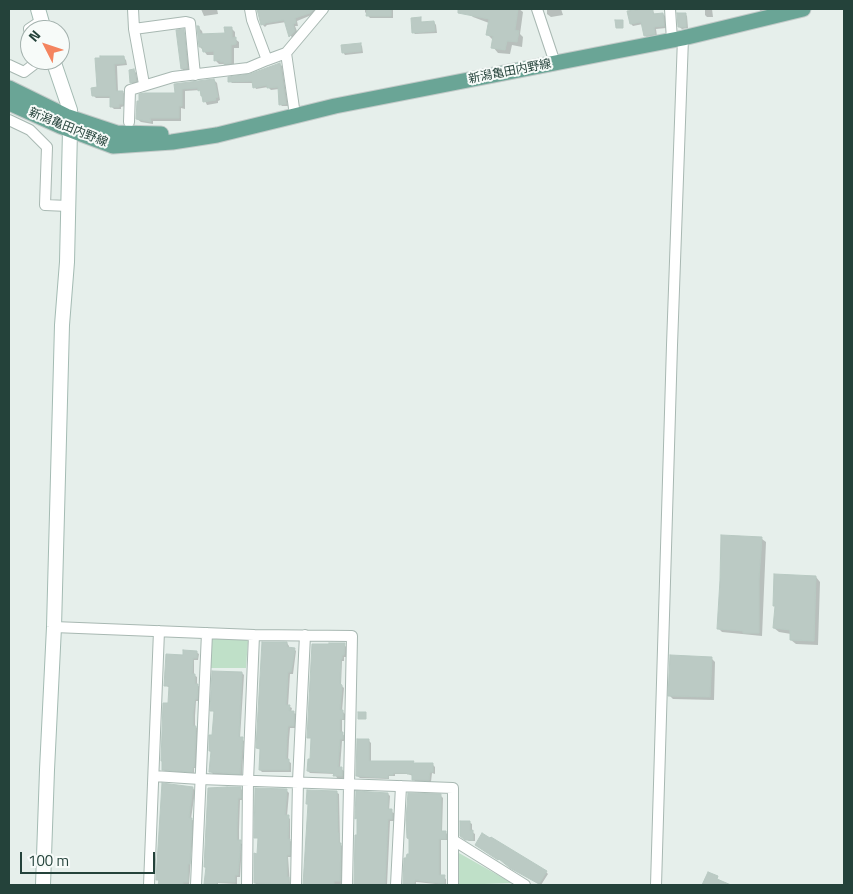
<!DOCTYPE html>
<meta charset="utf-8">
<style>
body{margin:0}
#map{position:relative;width:853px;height:894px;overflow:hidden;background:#e6efeb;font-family:"Titillium Web",sans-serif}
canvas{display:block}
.frame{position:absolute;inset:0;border:10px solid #24423a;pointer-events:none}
.north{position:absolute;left:20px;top:20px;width:50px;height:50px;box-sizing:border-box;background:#f7fbf9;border:1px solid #a3b1ad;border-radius:50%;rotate:311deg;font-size:14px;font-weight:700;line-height:20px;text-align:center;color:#24423a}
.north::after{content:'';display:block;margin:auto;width:18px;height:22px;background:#f4845f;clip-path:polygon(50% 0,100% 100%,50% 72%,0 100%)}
.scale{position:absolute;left:20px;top:852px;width:135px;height:22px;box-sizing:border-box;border:2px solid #24423a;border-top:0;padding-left:6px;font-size:15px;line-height:18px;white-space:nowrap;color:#24423a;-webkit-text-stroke:4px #f7fbf9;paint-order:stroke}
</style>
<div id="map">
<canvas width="853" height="894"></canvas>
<div class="frame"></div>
<div class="north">N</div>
<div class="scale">100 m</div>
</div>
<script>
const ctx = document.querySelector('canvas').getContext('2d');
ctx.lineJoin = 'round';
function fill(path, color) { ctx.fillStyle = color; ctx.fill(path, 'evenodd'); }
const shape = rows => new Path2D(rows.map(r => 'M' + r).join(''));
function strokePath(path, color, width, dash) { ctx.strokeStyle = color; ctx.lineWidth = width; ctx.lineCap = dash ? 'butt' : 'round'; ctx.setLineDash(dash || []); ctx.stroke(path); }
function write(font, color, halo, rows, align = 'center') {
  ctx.font = font + ' "Titillium Web","Noto Sans JP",sans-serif'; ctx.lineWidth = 4; ctx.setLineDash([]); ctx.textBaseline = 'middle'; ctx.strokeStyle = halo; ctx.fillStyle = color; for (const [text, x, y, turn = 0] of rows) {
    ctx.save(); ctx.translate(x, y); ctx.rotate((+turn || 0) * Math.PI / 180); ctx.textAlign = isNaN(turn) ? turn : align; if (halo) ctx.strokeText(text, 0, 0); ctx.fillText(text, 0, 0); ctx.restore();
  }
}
const green = shape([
 [213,638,245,639,248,641,246,668,210,668,211,641],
 [459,853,512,883,457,885]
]);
const shadow = shape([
 [201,9,217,9,218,14,204,16],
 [258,9,314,9,314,14,297,21,298,26,295,26,298,34,293,39,291,36,286,22,267,25,265,27,262,24],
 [365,9,393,9,393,18,370,18,365,12],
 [468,9,519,9,523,12,520,34,523,37,522,47,512,45,510,54,498,53,493,47,494,41,488,35,489,23,473,17,468,12],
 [547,9,561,9,563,15,551,17,547,14],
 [652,9,655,15,663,14,665,16,666,28,656,29,657,36,647,37,645,36,643,24,633,26,631,24,629,12],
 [705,9,712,9,713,17,707,17,705,15],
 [759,9,769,9,769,10,761,12],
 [685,14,687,16,688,28,682,29,679,27],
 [420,19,422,23,434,22,436,25,437,33,415,34,413,32],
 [199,28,202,31,203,35,226,34,231,28,235,32,235,39,239,42,239,48,234,48,234,66,229,67,223,64,219,64,215,60,215,55,207,55,204,51,200,47],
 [183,31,185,33,189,70,184,71,182,69],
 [360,44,362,46,363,53,345,55,343,52],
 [123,57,126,60,127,65,117,66,118,92,123,92,125,95,125,106,121,107,121,109,114,109,111,106,111,98,96,98,93,95,98,88,97,59],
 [280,64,282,66,288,106,282,106,280,104,279,89,271,90,268,87,256,89,253,83,232,83,230,81,251,76],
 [134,70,136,73,138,83,133,84,131,82],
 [214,80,217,83,220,100,218,101,218,103,207,105,200,90,185,91,185,109,181,108,181,121,153,121,153,124,141,122,137,119,176,94,176,85],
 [722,537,762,539,766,542,762,636,722,632,718,628,722,580],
 [816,577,820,582,818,645,796,644,791,640,791,634,779,632,774,628,776,608,774,605],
 [287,643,289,646,289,649,294,649,296,651,293,674,290,674,288,706,292,708,291,712,296,714,296,728,290,728,289,740,288,761,291,763,291,772,262,772,260,770,261,750,258,748],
 [344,644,346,647,346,657,344,657,344,661,342,661,341,685,344,688,342,711,345,714,345,720,342,720,342,734,345,736,345,741,342,741,340,768,344,771,344,778,337,778,335,774,310,773,308,771,311,761,312,739,309,737],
 [196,652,199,654,198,660,194,660,194,675,197,677,197,685,200,687,199,701,196,701,195,716,195,726,198,729,196,768,194,768,194,773,165,771,163,769,170,688,165,685,184,656],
 [711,658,715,662,714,700,673,699,670,696],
 [242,673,244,675,240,738,244,741,242,775,213,774,211,772,212,753,210,751,213,736,214,712,212,710],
 [369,741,371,743,371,762,413,762,416,765,433,765,435,767,435,774,432,773,431,782,415,781,413,779,413,776,408,774,395,774,395,776,389,776,389,779,360,778,357,776],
 [193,788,195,791,191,819,194,821,189,884,160,885,160,882,157,879],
 [241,789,243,791,243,800,240,800,239,830,239,842,242,844,240,877,237,877,237,884,218,883,218,885,208,885,206,883,207,869,205,867],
 [256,789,287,791,289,793,287,816,290,819,290,841,292,842,291,857,288,857,290,885,257,885,255,883,260,840,256,837],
 [336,792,339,794,340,844,343,847,342,885,304,885,309,805,307,804],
 [388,794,390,796,389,811,394,813,394,821,390,821,387,885,356,885,355,884,359,820,356,818],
 [441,796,443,798,442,832,448,834,447,840,441,840,441,876,446,879,446,885,416,882,416,885,406,885,404,884,410,855],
 [469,822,472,824,472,832,475,834,475,841,469,841,464,838],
 [476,845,546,872,548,874,541,885]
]);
const building = shape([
 [257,9,314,9,310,13,295,18,296,23,293,24,295,31,289,37,284,20,265,23,265,24,261,25,257,9],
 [367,9,391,9,391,16,366,16,367,9],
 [458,9,518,9,515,30,519,31,517,42,507,41,505,50,491,48,493,36,486,35,489,19,458,13,458,9],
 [642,9,653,9,653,14,663,13,664,26,654,27,655,34,644,36,641,22,630,24,627,11,642,9],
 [677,13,686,13,686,27,678,27,677,13],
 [421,17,421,22,434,21,435,31,412,33,411,18,421,17],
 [615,20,623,20,623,28,616,28,615,20],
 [197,26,199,26,200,34,225,33,224,27,232,27,232,38,236,37,236,44,231,45,231,63,224,64,224,62,220,62,220,60,214,61,214,51,203,52,202,47,199,47,197,26],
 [184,29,187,68,181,69,176,30,184,29],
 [361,43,361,51,342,53,341,45,361,43],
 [100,56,124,56,125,63,114,64,116,91,123,91,123,104,119,104,119,107,110,107,110,96,92,96,91,88,97,87,95,58,100,58,100,56],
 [280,63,286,104,279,105,278,87,267,88,267,85,253,88,252,81,228,82,228,77,250,74,280,63],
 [134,69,136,81,130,83,129,70,134,69],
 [214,79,218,97,215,98,216,100,203,102,202,96,201,96,200,90,198,91,198,88,182,89,182,106,179,106,179,118,150,118,151,122,136,119,137,101,139,101,139,94,145,93,175,93,174,84,214,79],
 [721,535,762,537,759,580,759,633,743,633,743,631,717,629,720,580,721,535],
 [774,574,816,576,814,641,790,640,790,630,773,628,775,606,773,606,774,574],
 [262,642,287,642,287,647,295,648,291,672,288,672,286,705,290,705,289,711,294,711,294,726,288,726,287,737,286,759,289,759,289,770,259,770,260,749,256,748,262,642],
 [329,643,345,643,344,655,342,655,342,659,341,659,340,684,342,685,340,710,343,710,343,719,340,719,340,732,343,732,343,739,340,739,338,767,342,767,342,776,333,776,334,773,307,771,308,759,310,759,311,738,307,738,312,644,329,644,329,643],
 [183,650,197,651,197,658,193,658,192,674,195,674,195,684,198,684,197,699,195,699,193,713,193,726,196,726,194,767,193,767,192,772,162,770,162,761,161,761,163,703,168,703,169,686,164,686,166,654,183,655,183,650],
 [670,655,712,657,710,697,668,696,670,655],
 [212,671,242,672,239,737,243,737,240,774,209,772,211,751,209,751,209,735,212,735,214,711,210,711,212,671],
 [358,712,366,712,366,719,358,719,358,712],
 [357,739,369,739,369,761,414,761,413,763,433,763,433,772,430,772,429,780,412,780,412,774,407,774,407,773,393,773,393,775,388,775,388,778,356,776,357,739],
 [162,783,193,787,189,818,192,818,190,864,188,864,188,882,183,882,183,885,158,885,159,880,156,880,162,783],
 [227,787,241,787,241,798,238,798,237,827,237,840,241,840,238,875,235,875,235,882,217,882,216,885,204,884,206,867,204,867,208,788,227,787],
 [255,788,287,789,285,815,289,815,288,839,290,839,290,855,287,855,287,877,289,877,289,884,254,883,254,853,257,854,258,838,254,838,255,788],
 [307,790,337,791,338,833,339,833,339,843,341,843,340,881,334,881,334,885,303,885,308,804,306,804,307,790],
 [356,791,388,793,388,809,392,809,392,819,388,819,385,884,354,884,355,835,357,835,357,818,355,819,356,791],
 [408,793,441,794,441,831,446,831,446,839,439,839,439,875,445,875,444,884,415,880,414,885,403,884,404,858,406,858,407,854,409,854,409,839,407,838,406,820,408,793],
 [460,821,470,821,470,831,473,830,473,840,465,840,460,836,460,821],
 [482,833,490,838,491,837,547,871,539,884,510,868,499,859,498,860,475,845,482,833],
 [708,872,718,876,717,879,731,885,702,885,708,872]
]);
const street = shape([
 [133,9,134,29,144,84],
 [250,9,252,20,267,60,286,53,295,115],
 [537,9,555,63],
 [670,9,672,40],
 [134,29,186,22,190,23,195,75],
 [30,33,29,29,41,21],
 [286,53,323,9],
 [9,65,24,72,37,62,36,60],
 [9,120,30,130,47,147,45,205,68,206],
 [129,122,130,90,173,77,248,68,267,60],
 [54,627,254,635,352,636,347,885],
 [154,776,200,779,453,788,453,885],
 [453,840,525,885],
 [149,885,159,631],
 [196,885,207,633],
 [247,885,248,781,254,635],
 [296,885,298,781,305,635],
 [396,885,401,786],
 [656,885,672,345,683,38]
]);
const secondary = shape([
 [38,9,44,30],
 [43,885,47,770,54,627,62,325,67,262,70,130,70,110,53,60]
]);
const primary = shape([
 [9,88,66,116,117,133,161,134],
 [9,103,60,126,113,146,172,142,217,135,335,106,683,38,803,9]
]);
const streetNames = [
 ["新潟亀田内野線",510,72,-11],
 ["新潟亀田内野線",68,128,22]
];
fill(green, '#bfe0c8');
fill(shadow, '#0003');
fill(building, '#bbcac4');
strokePath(building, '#b8c9c2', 1);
strokePath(street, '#a8b8b2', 12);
strokePath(secondary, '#a4bbb3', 16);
strokePath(primary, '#c2cac8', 17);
strokePath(street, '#fff', 10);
strokePath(secondary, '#fff', 14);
strokePath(primary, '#6aa596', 15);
write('12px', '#24423a', '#f7fbf9', streetNames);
</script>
